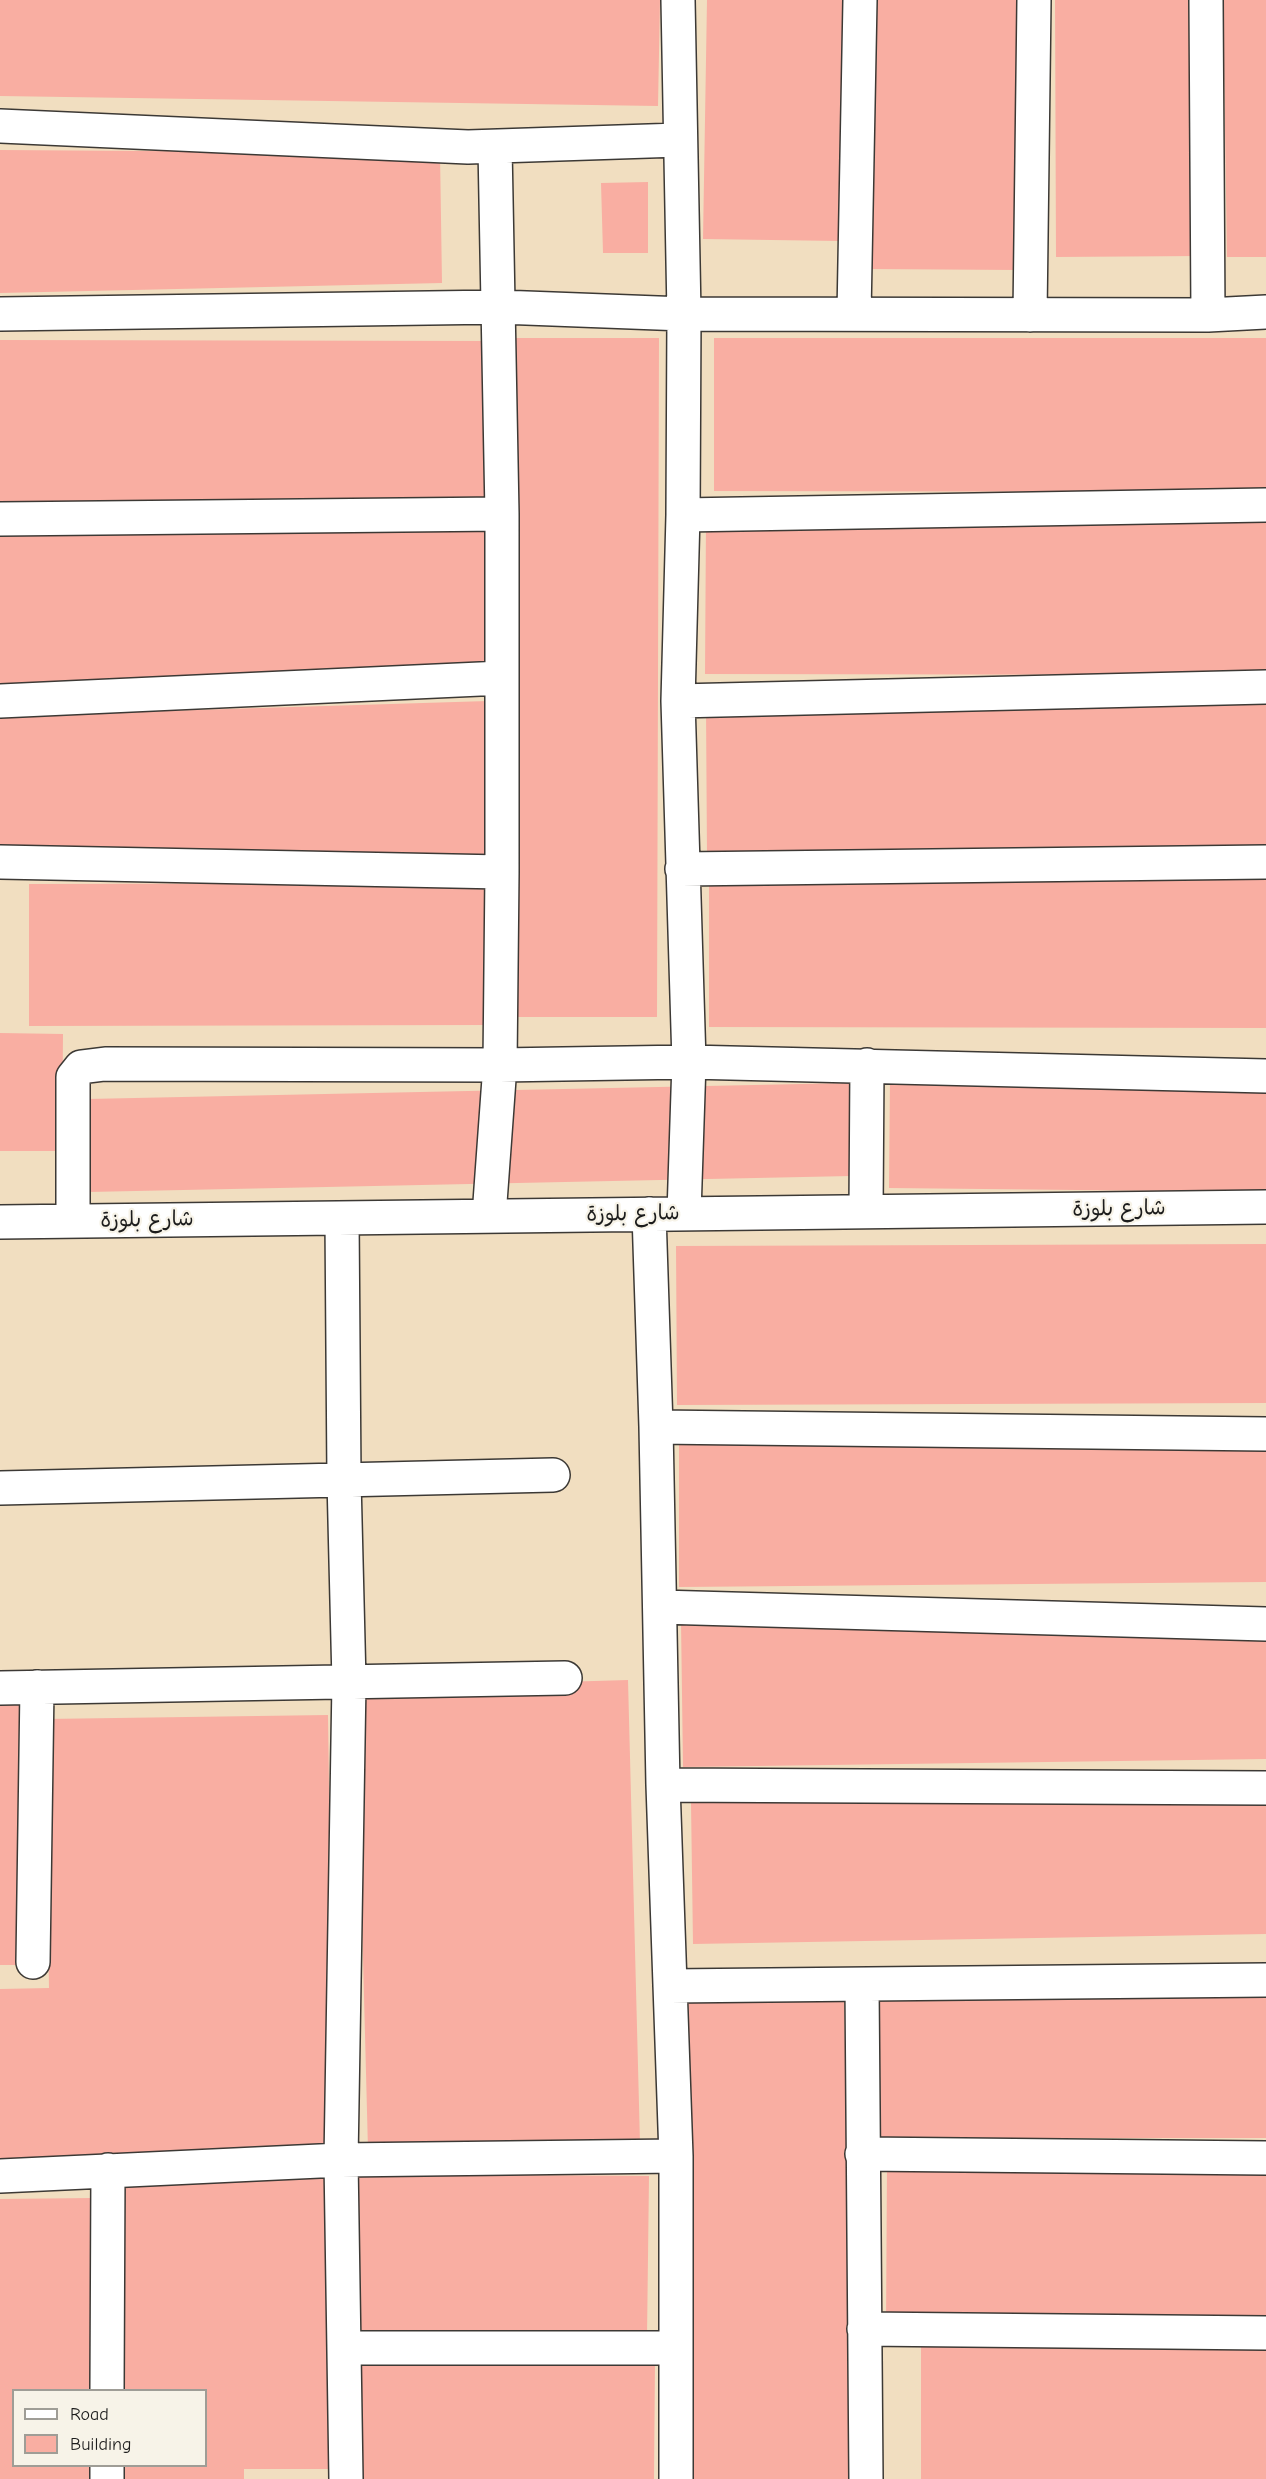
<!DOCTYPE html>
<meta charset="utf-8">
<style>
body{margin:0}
#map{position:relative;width:1266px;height:2479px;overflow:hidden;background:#f1dec0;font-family:"Comic Neue",sans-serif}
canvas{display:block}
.legend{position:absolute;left:12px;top:2389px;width:195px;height:78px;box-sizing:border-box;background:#f7f3e8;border:2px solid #9f9d96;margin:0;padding:8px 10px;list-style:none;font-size:18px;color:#1c1c1c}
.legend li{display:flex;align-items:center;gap:12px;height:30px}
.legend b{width:30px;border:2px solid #9f9d96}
</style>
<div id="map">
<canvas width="1266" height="2479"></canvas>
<ul class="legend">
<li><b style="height:8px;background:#fff"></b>Road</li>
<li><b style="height:16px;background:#f9aea2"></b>Building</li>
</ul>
</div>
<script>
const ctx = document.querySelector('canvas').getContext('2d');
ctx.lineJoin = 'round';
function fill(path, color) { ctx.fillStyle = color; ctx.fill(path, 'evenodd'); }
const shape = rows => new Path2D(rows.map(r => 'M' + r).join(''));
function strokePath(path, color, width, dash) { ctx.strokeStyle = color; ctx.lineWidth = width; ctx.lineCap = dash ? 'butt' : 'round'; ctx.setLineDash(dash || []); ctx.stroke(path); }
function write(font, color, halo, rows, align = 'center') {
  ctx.font = font + ' "Comic Neue","Playpen Sans Arabic",sans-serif'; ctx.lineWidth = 4.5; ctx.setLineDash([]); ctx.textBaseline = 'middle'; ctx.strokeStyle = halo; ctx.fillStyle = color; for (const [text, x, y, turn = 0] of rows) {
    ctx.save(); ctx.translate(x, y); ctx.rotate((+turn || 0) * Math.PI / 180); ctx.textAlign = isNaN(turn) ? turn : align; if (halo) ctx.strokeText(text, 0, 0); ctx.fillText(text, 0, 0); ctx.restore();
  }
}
const building = shape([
 [0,0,660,0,658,106,0,96],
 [707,0,843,0,840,241,703,239],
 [870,0,1020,0,1017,270,867,269],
 [1055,0,1198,0,1200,256,1056,257],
 [1223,0,1266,0,1266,257,1227,257],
 [0,150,440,153,442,283,0,293],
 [648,182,648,253,603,253,601,183],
 [514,338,659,338,657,1017,513,1017],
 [714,338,1266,338,1266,492,714,491],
 [0,340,492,341,492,504,0,504],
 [706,521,1266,521,1266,675,705,674],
 [0,531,493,532,486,666,0,685],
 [488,701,493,859,0,850,0,716],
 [1266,703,1266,851,707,856,706,708],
 [709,874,1266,875,1266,1028,709,1027],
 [487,883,487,1025,29,1026,29,884],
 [0,1033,63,1034,62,1151,0,1151],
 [890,1079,1266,1083,1266,1192,889,1188],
 [849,1083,851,1176,88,1192,87,1099],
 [1266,1244,1266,1403,677,1405,676,1246],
 [1266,1438,1266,1582,679,1587,679,1443],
 [1266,1613,1266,1759,683,1767,681,1622],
 [628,1680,640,2143,368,2150,356,1688],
 [28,1703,22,1965,0,1965,0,1705],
 [328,1715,334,2156,0,2161,0,1989,49,1988,45,1719],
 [1266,1793,1266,1934,693,1944,691,1803],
 [875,1979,1266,1980,1266,2138,875,2138],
 [844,1985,852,2479,688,2479,681,1988],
 [887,2166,1266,2167,1266,2325,886,2325],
 [329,2173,331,2469,244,2469,244,2479,118,2479,118,2466,206,2466,206,2390,118,2390,116,2175],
 [358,2174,649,2176,647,2337,357,2335],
 [92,2198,93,2390,14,2390,14,2466,93,2466,93,2479,0,2479,0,2199],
 [921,2339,1266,2340,1266,2479,921,2479],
 [361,2358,655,2360,654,2479,360,2479]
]);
const minor = shape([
 [678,0,684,314,683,515,678,701,689,1062,684,1213],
 [1206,0,1208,315],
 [0,126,468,147,679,140],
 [0,314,500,307,684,314,1208,315,1266,312],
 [854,314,860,0],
 [1030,315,1034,0],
 [683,515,1266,505],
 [0,519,502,514],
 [0,701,502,678],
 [678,701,1266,687],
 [0,862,502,872],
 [682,869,1266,862],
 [866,1211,867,1065],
 [649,1214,656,1427,663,1785,676,2156,676,2479],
 [489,1216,500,1065,502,872,502,514,495,147],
 [342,1218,344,1480,349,1682,341,2160,346,2479],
 [73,1221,73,1077,81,1067,105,1064,500,1065,689,1062,1266,1076],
 [0,1222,1266,1207],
 [656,1427,1266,1434],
 [0,1488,553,1475],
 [660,1607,1266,1624],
 [0,1688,565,1678],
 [663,1785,1266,1788],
 [33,1962,37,1687],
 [862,1985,866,2479],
 [670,1986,1266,1980],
 [862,2154,1266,2158],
 [0,2176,341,2160,676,2156],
 [864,2329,1266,2333],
 [344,2348,676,2348],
 [107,2390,108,2170],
 [107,2479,107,2466]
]);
const streetNames = [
 ["شارع بلوزة",1119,1209,-1],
 ["شارع بلوزة",633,1214,-1],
 ["شارع بلوزة",147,1220,-1]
];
fill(building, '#f9aea2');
strokePath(minor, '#3c3935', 36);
strokePath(minor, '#fff', 33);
write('21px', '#1c1c1c', '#f7f3e8', streetNames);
</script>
